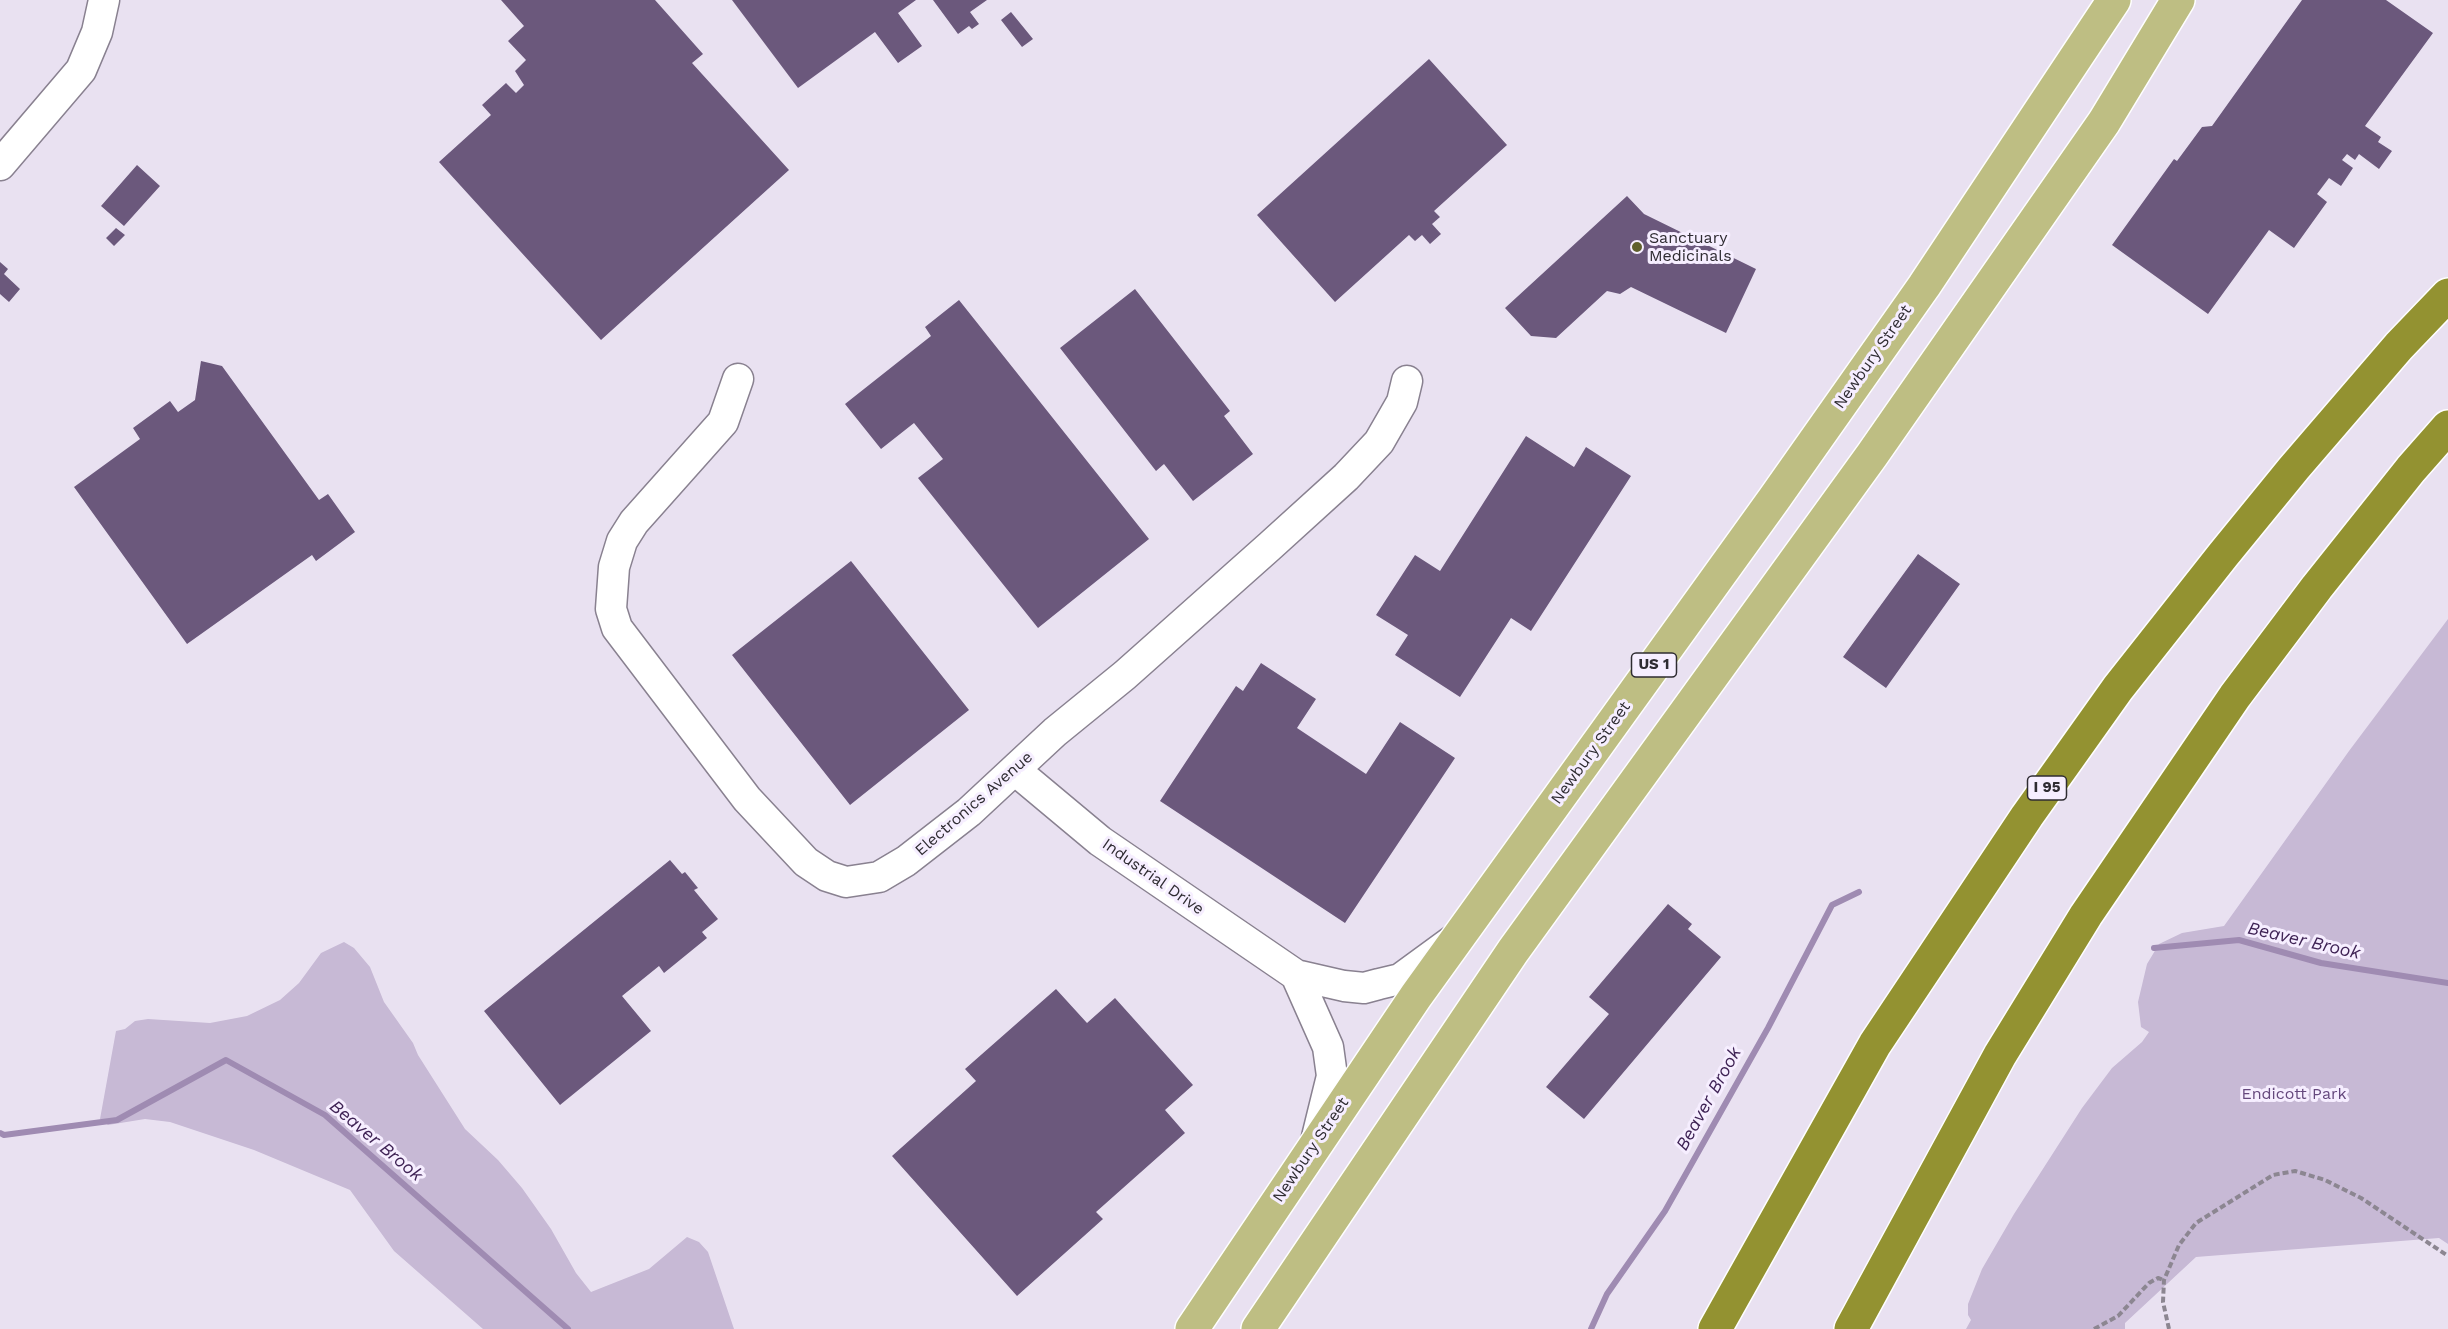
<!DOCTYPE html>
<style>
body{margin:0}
canvas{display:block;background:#e9e1f1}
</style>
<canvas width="2448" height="1329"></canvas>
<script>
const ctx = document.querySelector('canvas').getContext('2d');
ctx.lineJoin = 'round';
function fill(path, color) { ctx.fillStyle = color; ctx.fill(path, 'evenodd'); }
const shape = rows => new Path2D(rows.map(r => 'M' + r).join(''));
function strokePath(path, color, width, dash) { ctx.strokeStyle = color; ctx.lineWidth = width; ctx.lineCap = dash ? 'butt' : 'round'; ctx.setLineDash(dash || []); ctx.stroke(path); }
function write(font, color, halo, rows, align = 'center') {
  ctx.font = font + ' "Work Sans",sans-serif'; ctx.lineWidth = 6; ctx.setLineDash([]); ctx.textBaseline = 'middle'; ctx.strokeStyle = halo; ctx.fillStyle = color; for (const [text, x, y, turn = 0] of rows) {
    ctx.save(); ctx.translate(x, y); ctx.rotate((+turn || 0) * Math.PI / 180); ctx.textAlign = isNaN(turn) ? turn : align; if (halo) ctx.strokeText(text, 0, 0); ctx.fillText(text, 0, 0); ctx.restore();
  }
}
const green = shape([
 [2448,619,2448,1244,2439,1238,2196,1257,2125,1323,2125,1329,1966,1329,1971,1320,1968,1315,1968,1304,1982,1269,2014,1214,2082,1108,2112,1068,2142,1042,2149,1032,2141,1027,2138,1002,2147,964,2159,944,2182,933,2224,926,2349,751],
 [344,942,354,948,370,967,384,1002,413,1043,418,1055,465,1129,498,1160,522,1188,551,1229,576,1273,591,1292,649,1269,687,1237,699,1242,708,1252,734,1329,483,1329,394,1251,350,1190,254,1150,170,1122,145,1119,108,1125,100,1119,116,1031,125,1029,135,1021,148,1019,210,1023,247,1016,280,1000,299,983,321,953]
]);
const stream = shape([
 [2154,948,2239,940,2321,963,2448,983],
 [0,1133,4,1135,117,1120,226,1060,325,1115,568,1329],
 [1591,1329,1607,1294,1665,1211,1768,1028,1832,905,1859,892]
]);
const building = shape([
 [501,0,655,0,703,54,692,63,789,170,601,340,439,162,491,115,482,105,506,83,516,93,524,85,515,71,526,60,508,41,524,26],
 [732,0,916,0,898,13,922,46,898,63,875,32,798,88],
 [933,0,987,0,970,12,979,24,972,29,969,26,958,34],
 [2302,0,2386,0,2433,33,2365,126,2381,137,2378,142,2392,151,2379,169,2359,154,2355,160,2347,154,2342,160,2353,168,2341,186,2329,178,2317,194,2327,202,2294,248,2269,230,2208,314,2112,245,2174,159,2177,161,2202,127,2212,126],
 [1011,12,1033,39,1022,47,1001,20],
 [1429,59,1507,145,1434,211,1440,217,1432,224,1441,234,1430,244,1422,235,1415,241,1409,235,1335,302,1257,215],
 [137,165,160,186,124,226,101,206],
 [1627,196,1644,214,1756,269,1726,333,1631,287,1620,294,1607,291,1556,338,1531,336,1505,308],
 [116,228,125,235,114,246,106,238],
 [0,262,8,269,4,274,20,289,9,302,0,294],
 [1135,289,1230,411,1224,416,1253,454,1193,501,1164,464,1156,471,1060,348],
 [959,300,1149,539,1038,628,918,478,943,459,914,423,881,449,845,404,931,336,925,327],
 [201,361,222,366,319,500,328,494,355,532,316,561,312,555,187,644,74,487,140,439,133,428,170,401,178,412,195,400],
 [1526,436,1574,467,1586,447,1631,476,1531,631,1511,618,1460,697,1395,655,1408,635,1376,615,1415,555,1440,571],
 [1918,554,1960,584,1886,688,1843,657],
 [851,561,969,710,850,805,732,655],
 [1261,663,1316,699,1297,728,1366,774,1400,722,1455,758,1345,923,1160,801,1236,686,1243,691],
 [670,860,682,874,685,872,698,888,694,890,718,919,702,932,707,938,664,973,659,966,622,996,651,1031,560,1105,484,1011],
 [1668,904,1692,924,1688,929,1721,957,1584,1119,1546,1087,1609,1014,1589,997],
 [1056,989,1087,1023,1115,998,1193,1085,1165,1110,1185,1133,1096,1212,1103,1219,1017,1296,892,1156,976,1081,965,1069]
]);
const path = shape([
 [2094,1329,2118,1316,2149,1283,2158,1278,2164,1280],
 [2169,1329,2163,1302,2164,1280,2179,1245,2196,1223,2273,1175,2295,1171,2325,1180,2361,1198,2448,1256]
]);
const minor = shape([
 [0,165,81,70,97,32,104,0],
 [738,379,723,422,634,522,622,541,614,567,611,609,617,628,747,799,806,862,827,876,846,882,879,877,906,861,969,812,1055,732,1125,675,1270,546,1346,477,1379,442,1402,402,1407,381],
 [1015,770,1100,841,1296,975,1344,986,1364,988,1379,984,1400,979,1452,941],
 [1296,975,1328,1047,1332,1076,1317,1137]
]);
const major = shape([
 [1192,1329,1416,996,1774,499,1924,286,2114,0],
 [1258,1329,1513,951,1872,455,2104,122,2178,0]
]);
const highway = shape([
 [1715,1329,1875,1044,2027,816,2118,688,2223,555,2294,468,2399,346,2448,295],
 [1851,1329,2000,1055,2086,915,2235,696,2317,587,2411,469,2448,427]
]);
const markers = [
 [1637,247,6,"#60602d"]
];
const shields = [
 [1654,665,45],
 [2047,788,39]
];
const shieldNames = [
 ["US 1",1654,665],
 ["I 95",2047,788]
];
const poiNames = [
 ["Sanctuary",1649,238],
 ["Medicinals",1649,256]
];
const streetNames = [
 ["Newbury Street",1873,357,-55],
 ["Newbury Street",1591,753,-54],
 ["Electronics Avenue",974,804,-41],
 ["Industrial Drive",1153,877,35],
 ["Newbury Street",1311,1150,-56]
];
const parkNames = [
 ["Endicott Park",2294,1094]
];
const waterNames = [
 ["Beaver Brook",2304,941,13],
 ["Beaver Brook",1709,1099,-61],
 ["Beaver Brook",376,1141,40]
];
fill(green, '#c7b9d5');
strokePath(stream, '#9f8bb2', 6);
fill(building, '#6b587c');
strokePath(minor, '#898190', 33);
strokePath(major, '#fff', 36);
strokePath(highway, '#fff', 36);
strokePath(path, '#8c8691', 4, [6, 3]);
strokePath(minor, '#fff', 30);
strokePath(major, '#bebe83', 33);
strokePath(highway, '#939231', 33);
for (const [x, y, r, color] of markers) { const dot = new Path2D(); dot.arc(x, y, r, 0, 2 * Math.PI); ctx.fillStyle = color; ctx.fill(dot); strokePath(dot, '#f6eeff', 2); }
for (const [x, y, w] of shields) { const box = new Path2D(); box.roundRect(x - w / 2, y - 12, w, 24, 4.5); ctx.fillStyle = '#f6eeff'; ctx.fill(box); strokePath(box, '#2f2c32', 1.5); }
write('bold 15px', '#2f2c32', null, shieldNames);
write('16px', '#2f2c32', '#f6eeff', poiNames, 'left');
write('16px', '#2f2c32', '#f6eeff', streetNames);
write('16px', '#65487d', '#f6eeff', parkNames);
write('italic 18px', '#3f2355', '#f6eeff', waterNames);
</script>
